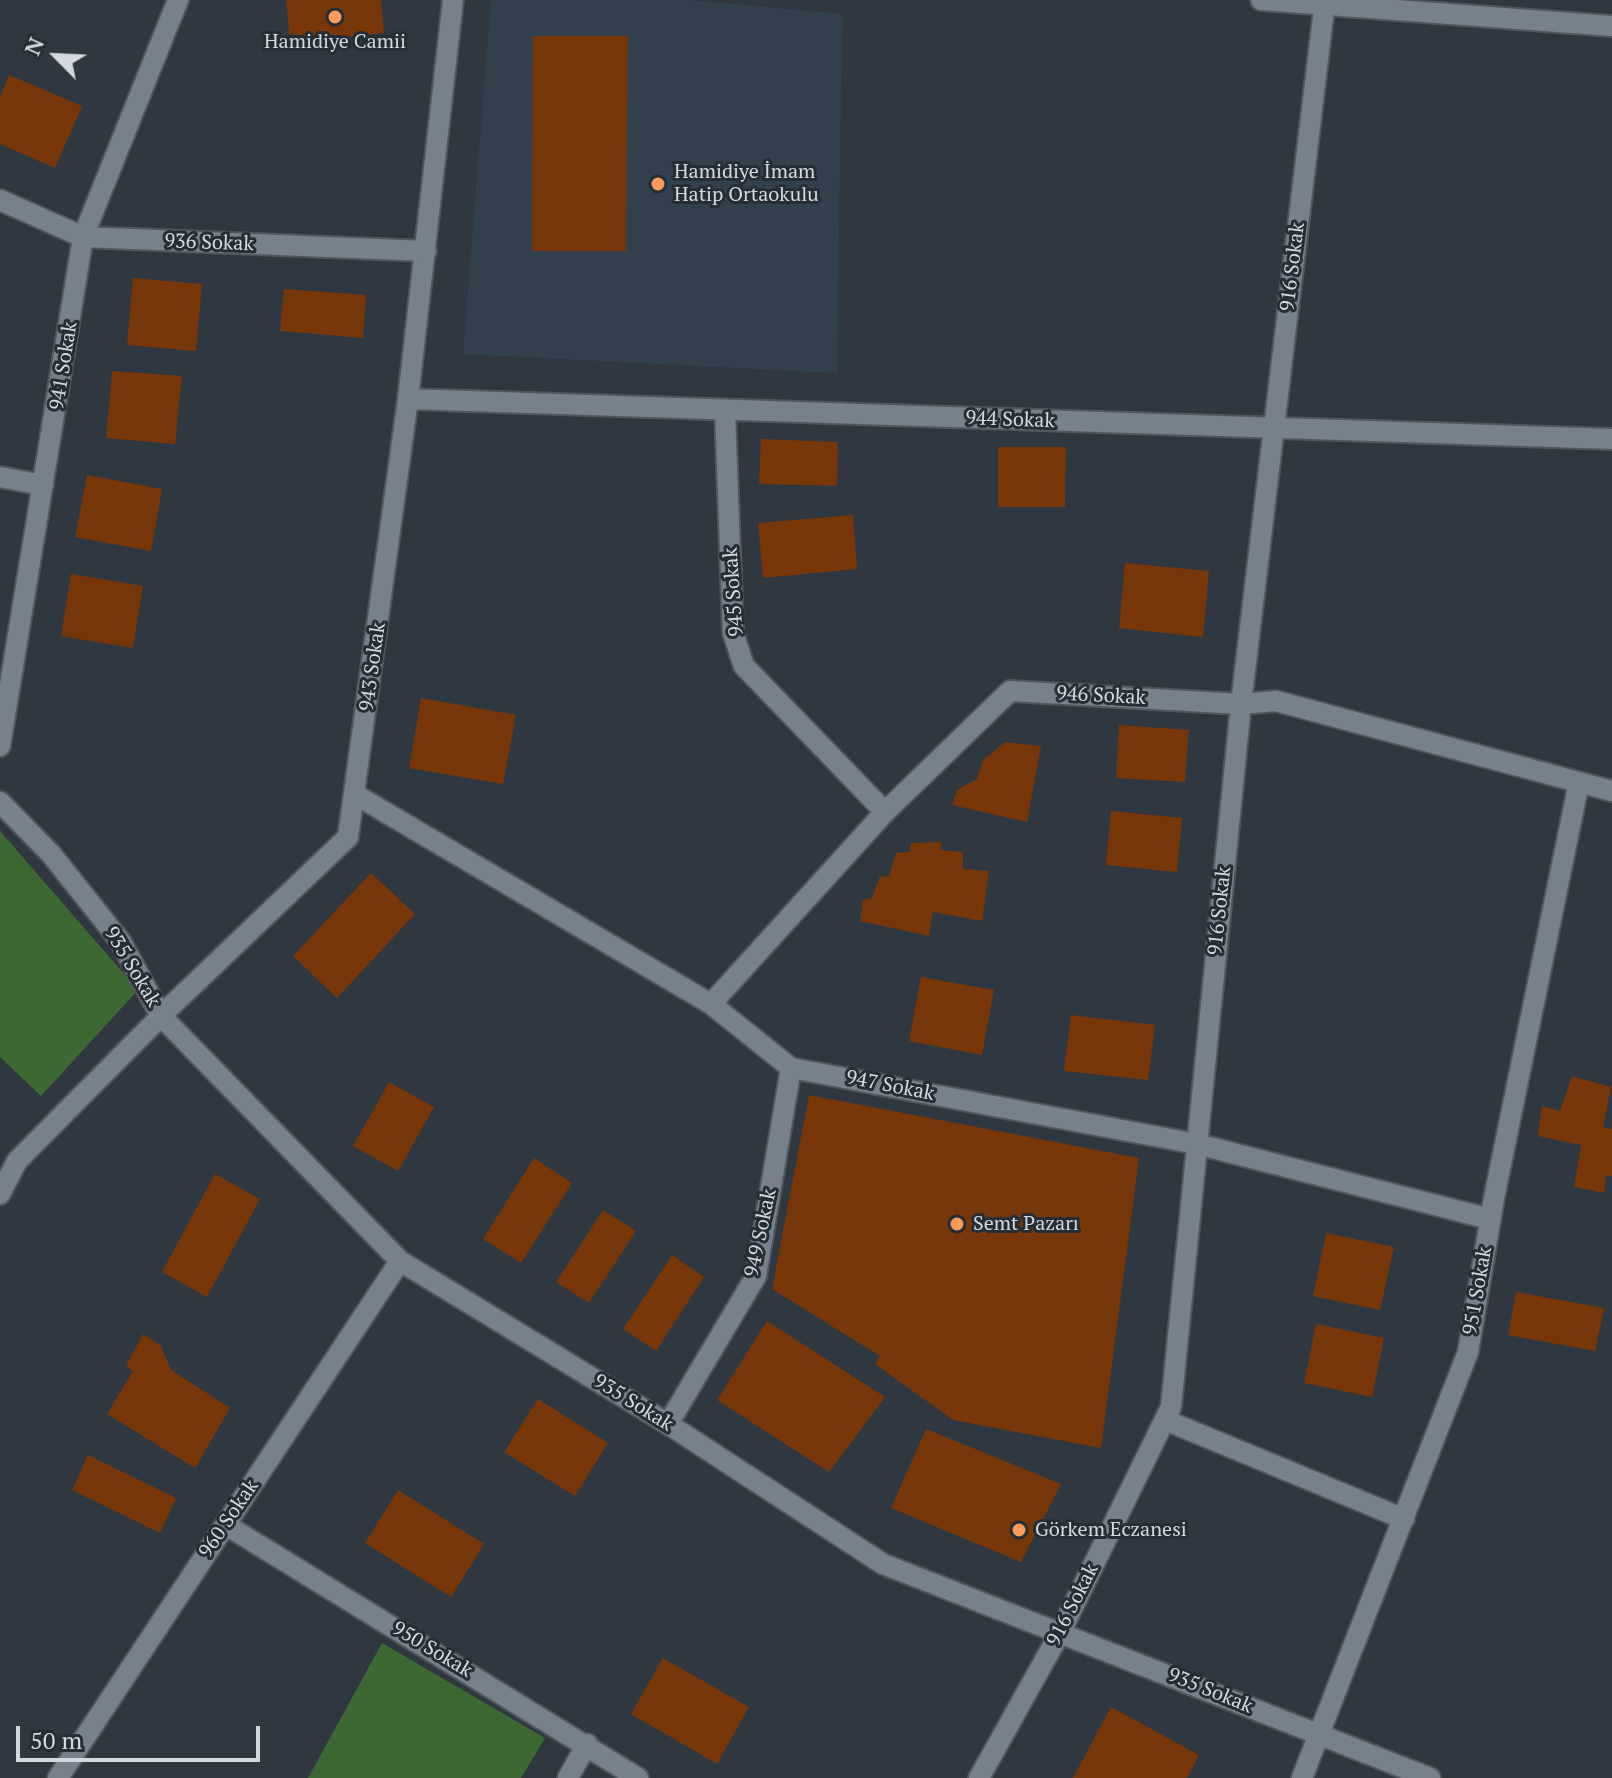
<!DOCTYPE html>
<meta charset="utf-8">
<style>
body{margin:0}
#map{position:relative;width:1612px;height:1778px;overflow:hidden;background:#2f3840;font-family:"PT Serif",serif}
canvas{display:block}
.north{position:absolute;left:16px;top:16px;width:80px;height:80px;-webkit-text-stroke:6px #252e36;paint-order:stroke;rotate:294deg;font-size:22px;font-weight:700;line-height:32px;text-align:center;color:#d3d9de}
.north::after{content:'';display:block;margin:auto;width:28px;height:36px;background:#d3d9de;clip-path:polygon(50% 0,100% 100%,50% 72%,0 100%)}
.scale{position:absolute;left:16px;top:1726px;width:244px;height:36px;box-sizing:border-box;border:4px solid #d3d9de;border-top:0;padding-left:10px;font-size:24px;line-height:28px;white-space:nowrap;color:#d3d9de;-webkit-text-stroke:6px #252e36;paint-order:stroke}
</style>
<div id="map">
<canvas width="1612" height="1778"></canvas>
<div class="north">N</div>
<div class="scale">50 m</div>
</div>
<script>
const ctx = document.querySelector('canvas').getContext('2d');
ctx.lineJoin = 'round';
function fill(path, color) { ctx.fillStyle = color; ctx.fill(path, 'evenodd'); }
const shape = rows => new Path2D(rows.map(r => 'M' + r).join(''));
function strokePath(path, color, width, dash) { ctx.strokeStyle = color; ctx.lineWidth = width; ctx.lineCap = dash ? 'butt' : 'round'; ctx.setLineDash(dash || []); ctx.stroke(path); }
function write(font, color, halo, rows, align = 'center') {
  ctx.font = font + ' "PT Serif",serif'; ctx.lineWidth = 6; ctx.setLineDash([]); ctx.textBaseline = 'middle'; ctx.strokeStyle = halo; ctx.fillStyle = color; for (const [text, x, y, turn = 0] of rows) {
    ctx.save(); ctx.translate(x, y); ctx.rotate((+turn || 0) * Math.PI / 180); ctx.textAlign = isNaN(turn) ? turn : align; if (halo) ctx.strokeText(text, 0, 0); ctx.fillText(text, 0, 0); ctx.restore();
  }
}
const built = shape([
 [491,0,689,0,842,14,837,373,463,354]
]);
const green = shape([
 [0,831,138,990,41,1096,0,1057],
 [382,1643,545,1738,521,1778,308,1778]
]);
const building = shape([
 [286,0,381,0,384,33,290,43],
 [533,36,628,36,626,251,532,251],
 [9,75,82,106,55,168,0,144,0,97],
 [133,278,202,284,196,351,127,345],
 [284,289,366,295,363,338,280,331],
 [112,371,182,376,175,444,106,438],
 [761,439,838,442,837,486,759,484],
 [998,447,1066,447,1065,507,998,507],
 [87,475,162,489,151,551,75,537],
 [853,515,857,569,763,578,758,523],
 [1125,563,1209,571,1203,637,1119,628],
 [71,574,143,586,133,648,61,636],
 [421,698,516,715,503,784,409,768],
 [1119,725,1189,730,1185,782,1116,778],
 [1005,742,1041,746,1027,822,952,805,957,790,977,779,983,760],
 [1111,811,1182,818,1177,872,1106,865],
 [942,842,940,850,963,852,963,869,989,871,982,921,933,912,929,936,860,921,863,900,872,898,880,876,889,877,896,853,909,852,911,843],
 [371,873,415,914,337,998,293,956],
 [921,977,994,990,982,1055,909,1041],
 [1071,1015,1155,1025,1148,1080,1064,1071],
 [1572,1076,1611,1087,1603,1127,1612,1129,1612,1176,1606,1175,1604,1193,1574,1187,1581,1145,1538,1136,1542,1106,1560,1111],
 [389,1082,434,1107,398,1171,353,1146],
 [809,1095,1139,1158,1101,1448,953,1420,875,1364,880,1356,772,1289],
 [534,1158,572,1183,521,1263,483,1239],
 [215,1174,260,1199,207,1297,162,1272],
 [603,1210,636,1231,589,1303,556,1282],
 [1326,1233,1394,1247,1380,1310,1313,1296],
 [672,1255,704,1277,656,1351,623,1329],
 [1516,1292,1604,1308,1595,1351,1508,1335],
 [767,1321,885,1397,829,1472,717,1400],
 [1316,1324,1384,1338,1372,1397,1304,1383],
 [143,1334,161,1346,171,1370,230,1408,195,1468,107,1414,133,1371,126,1366],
 [538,1399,608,1443,575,1496,504,1452],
 [926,1429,1061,1484,1021,1562,891,1508],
 [88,1455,176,1498,160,1533,72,1490],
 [398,1490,484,1544,451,1597,365,1543],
 [663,1658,749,1707,717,1764,631,1714],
 [1111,1707,1199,1755,1187,1778,1073,1778]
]);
const minor = shape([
 [1261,0,1612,26],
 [0,200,83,237,426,251],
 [408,399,1612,439],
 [725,411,733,633,744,666,885,812],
 [0,477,43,485],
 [0,746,83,237,178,0],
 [356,795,711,1004,791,1068,1197,1144,1490,1219],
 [0,802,51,854,121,942,161,1016,400,1261,668,1424,883,1564,1430,1778],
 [711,1004,885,812,1010,691,1241,704,1276,701,1612,791],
 [0,1194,17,1161,169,1008,348,837,408,399,453,0],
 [1165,1420,1404,1519],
 [668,1424,756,1276,791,1068],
 [226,1525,638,1778],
 [58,1778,400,1261],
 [568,1778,587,1744],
 [979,1778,1061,1631,1171,1407,1241,704,1325,0],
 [1302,1778,1468,1352,1494,1198,1579,782]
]);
const markers = [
 [335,17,8,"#ff9b5a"],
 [658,184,8,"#ff9b5a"],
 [957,1224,8,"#ff9b5a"],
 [1019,1530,8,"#ff9b5a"]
];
const poiNames = [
 ["Hamidiye Camii",335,42,"center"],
 ["Hamidiye İmam",674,172],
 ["Hatip Ortaokulu",674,195],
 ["Semt Pazarı",973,1224],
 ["Görkem Eczanesi",1035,1530]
];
const streetNames = [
 ["936 Sokak",209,243,2],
 ["916 Sokak",1293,267,-83],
 ["941 Sokak",64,366,-81],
 ["944 Sokak",1010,420,2],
 ["945 Sokak",734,592,-94],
 ["943 Sokak",373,667,-82],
 ["946 Sokak",1101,696,3],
 ["916 Sokak",1220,911,-84],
 ["935 Sokak",132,967,59],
 ["947 Sokak",890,1086,11],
 ["949 Sokak",761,1233,-78],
 ["951 Sokak",1478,1291,-80],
 ["935 Sokak",633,1403,32],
 ["960 Sokak",229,1519,-56],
 ["916 Sokak",1073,1605,-63],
 ["950 Sokak",432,1650,31],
 ["935 Sokak",1210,1691,22]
];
fill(built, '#33414f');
fill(green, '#3e6831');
fill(building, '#773709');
strokePath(minor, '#4f575e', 24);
strokePath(minor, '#77818b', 20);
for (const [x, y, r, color] of markers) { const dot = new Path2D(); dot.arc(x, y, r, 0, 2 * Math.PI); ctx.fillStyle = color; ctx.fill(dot); strokePath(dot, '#252e36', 3); }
write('20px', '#d3d9de', '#252e36', poiNames, 'left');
write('20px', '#d3d9de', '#252e36', streetNames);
</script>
